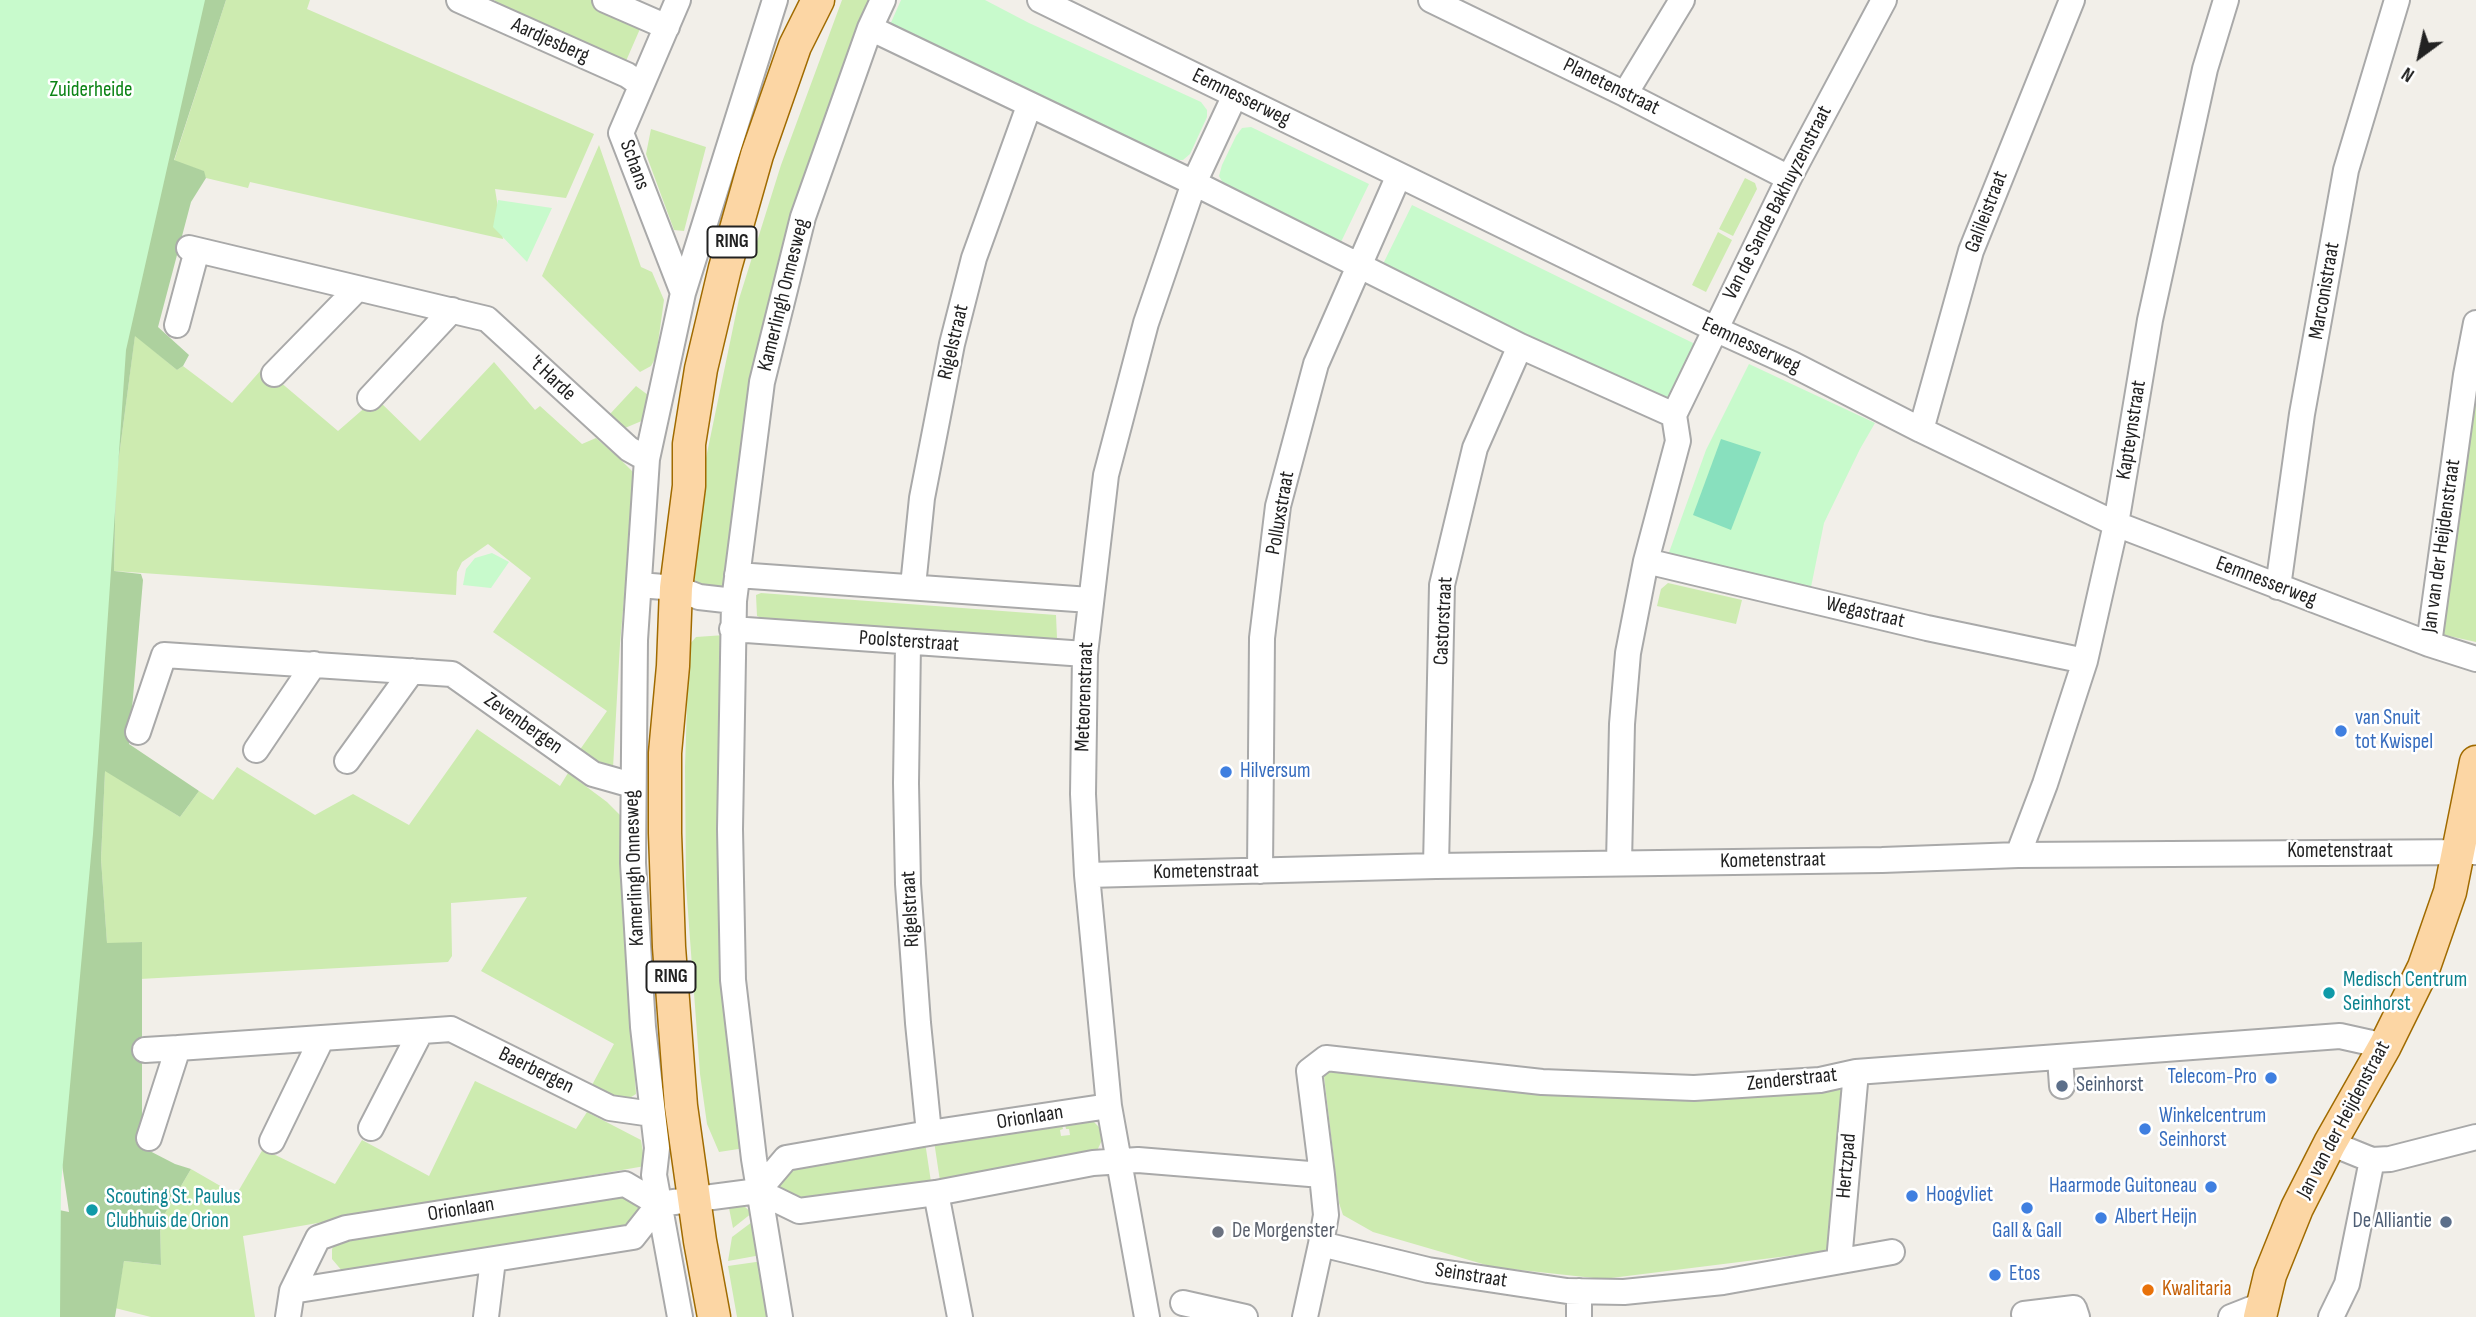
<!DOCTYPE html>
<style>
body{margin:0}
#map{position:relative;width:2476px;height:1317px;overflow:hidden;background:#f2efe9;font-family:"Sofia Sans Condensed",sans-serif}
canvas{display:block}
.north{position:absolute;left:2385px;top:21px;width:70px;height:70px;-webkit-text-stroke:5px #fff;paint-order:stroke;rotate:213deg;font-size:19px;font-weight:700;line-height:28px;text-align:center;color:#222}
.north::after{content:'';display:block;margin:auto;width:24px;height:32px;background:#222;clip-path:polygon(50% 0,100% 100%,50% 72%,0 100%)}
</style>
<div id="map">
<canvas width="2476" height="1317"></canvas>
<div class="north">N</div>
</div>
<script>
const ctx = document.querySelector('canvas').getContext('2d');
ctx.lineJoin = 'round';
function fill(path, color) { ctx.fillStyle = color; ctx.fill(path, 'evenodd'); }
const shape = rows => new Path2D(rows.map(r => 'M' + r).join(''));
function strokePath(path, color, width, dash) { ctx.strokeStyle = color; ctx.lineWidth = width; ctx.lineCap = dash ? 'butt' : 'round'; ctx.setLineDash(dash || []); ctx.stroke(path); }
function write(font, color, halo, rows, align = 'center') {
  ctx.font = font + ' "Sofia Sans Condensed",sans-serif'; ctx.lineWidth = 5; ctx.setLineDash([]); ctx.textBaseline = 'middle'; ctx.strokeStyle = halo; ctx.fillStyle = color; for (const [text, x, y, turn = 0] of rows) {
    ctx.save(); ctx.translate(x, y); ctx.rotate((+turn || 0) * Math.PI / 180); ctx.textAlign = isNaN(turn) ? turn : align; if (halo) ctx.strokeText(text, 0, 0); ctx.fillText(text, 0, 0); ctx.restore();
  }
}
const grass = shape([
 [226,0,310,0,307,9,594,134,566,198,495,189,503,239,250,182,248,188,206,178,203,171,174,161],
 [495,0,592,0,643,22,626,61,494,2],
 [842,0,874,0,773,291,760,338,726,589,694,585,706,458,739,299,781,165],
 [651,129,706,147,684,231,674,230,646,154],
 [599,145,641,267,652,272,664,300,656,357,651,366,640,372,542,276],
 [1745,178,1755,183,1757,189,1733,236,1719,229],
 [1718,232,1732,240,1706,292,1692,285],
 [135,335,177,370,183,366,232,403,261,370,266,370,338,431,376,398,420,441,494,362,535,410,540,406,582,444,596,438,620,459,635,474,620,644,613,768,604,768,579,751,607,711,493,632,531,578,488,544,462,562,457,572,456,595,114,571,116,479],
 [2476,378,2476,642,2440,634],
 [636,386,648,395,644,420,625,428,610,414],
 [1668,583,1742,600,1736,624,1657,606,1661,589],
 [761,593,1056,615,1057,638,1054,642,762,618,757,616,756,595],
 [725,635,745,1148,719,1152,707,1124,700,1074,686,885,685,767,689,645,696,637],
 [477,729,560,786,568,773,607,802,620,815,636,1094,628,1099,620,1100,592,1085,614,1044,481,971,527,897,451,903,452,956,448,962,140,979,141,942,107,944,101,859,105,770,180,817,199,791,213,800,237,767,315,815,353,794,409,825],
 [1323,1068,1526,1084,1551,1096,1842,1090,1828,1251,1603,1279,1493,1267,1373,1232,1343,1215,1339,1203],
 [475,1081,576,1129,587,1112,641,1140,645,1166,243,1236,255,1317,151,1317,115,1308,124,1261,161,1265,160,1222,191,1169,236,1195,263,1149,335,1184,362,1140,429,1176],
 [1061,1120,1063,1129,1060,1130,1061,1136,1070,1135,1069,1129,1066,1129,1064,1120,1090,1120,1094,1122,1100,1128,1102,1140,1096,1153,940,1181,934,1141],
 [925,1142,931,1182,799,1203,778,1189,777,1184,782,1171],
 [624,1191,644,1203,629,1231,343,1272,332,1259,332,1249,338,1240],
 [734,1205,745,1207,752,1213,733,1228,729,1208],
 [752,1222,761,1255,728,1261,732,1237],
 [763,1261,772,1317,737,1317,728,1266]
]);
const forest = shape([
 [0,0,226,0,174,160,204,171,206,178,191,202,158,327,189,355,183,366,177,370,135,336,116,479,114,571,141,574,143,580,129,744,199,791,180,817,105,771,101,859,107,943,142,942,142,1147,175,1164,191,1169,160,1222,161,1265,124,1261,115,1317,0,1317,0,1165,44,1207,69,1212,60,1151]
]);
const park = shape([
 [0,0,205,0,126,350,93,834,61,1184,60,1317,0,1317],
 [901,0,985,0,1029,23,1201,102,1207,110,1207,117,1190,154,1183,160,1174,160,889,27],
 [1251,127,1369,184,1340,244,1224,185,1219,176,1222,165,1236,136,1242,128],
 [498,200,552,208,527,262,493,227],
 [1412,205,1693,343,1694,353,1675,392,1666,400,1385,271,1383,264],
 [1749,364,1875,423,1860,449,1824,523,1810,592,1667,558,1706,450],
 [492,553,509,562,491,588,463,585,466,569,475,558]
]);
const pitch = shape([
 [1721,439,1761,452,1731,530,1693,515]
]);
const minor = shape([
 [459,0,627,75,640,84],
 [605,0,667,27],
 [678,0,621,133,683,293],
 [1040,0,1715,329,1792,364,1921,430,2116,524,2429,644,2476,659],
 [1431,0,1625,94,1789,178],
 [870,28,1194,183,1520,346,1674,415],
 [1625,94,1682,0],
 [189,248,487,319,629,449,647,459],
 [177,325,197,250],
 [274,374,357,289],
 [370,398,452,310],
 [1921,430,1971,251,2072,0],
 [1646,561,1927,628,2085,661],
 [737,575,1090,600],
 [639,585,676,588,699,597,734,601],
 [913,586,922,498,952,344,974,258,1029,106],
 [2278,587,2302,414,2346,170,2397,0],
 [732,629,1085,654],
 [908,643,906,783,908,884,918,1023,929,1133],
 [2429,644,2466,375,2476,323],
 [138,732,164,655,452,674,593,774,632,785],
 [256,750,314,664],
 [347,761,412,671],
 [2018,855,2045,784,2085,661,2116,524,2150,320,2205,69,2226,0],
 [1619,863,1622,724,1628,653,1646,561,1678,441,1674,415,1789,178,1884,0],
 [1436,866,1442,585,1475,448,1520,346],
 [1260,871,1262,638,1278,506,1316,364,1399,175],
 [1087,875,1436,866,1882,860,2018,855,2476,852],
 [145,1050,178,1048],
 [2060,1058,2062,1086],
 [1109,1106,929,1133,786,1158,758,1191,799,1211,936,1193,1093,1163,1138,1160,1322,1175,1326,1215,1321,1244,1428,1270,1567,1291,1624,1292,1723,1282,1892,1252],
 [371,1128,421,1031],
 [149,1138,178,1048,451,1029,610,1108,652,1114],
 [272,1141,322,1038],
 [2330,1143,2372,1160,2390,1159,2476,1137],
 [1322,1175,1309,1071,1326,1058,1542,1082,1694,1088,1820,1080,1856,1072,2340,1036,2385,1046],
 [936,1193,960,1317],
 [659,1204,758,1191],
 [1839,1261,1856,1072],
 [1183,1303,1245,1317],
 [288,1317,292,1291,318,1238,346,1228,625,1184,659,1204,633,1237,292,1291],
 [486,1317,493,1260],
 [680,1317,654,1175,657,1148,643,1027,633,863,635,640,647,459,683,293,775,0],
 [780,1317,754,1159,733,980,730,829,734,601,762,382,803,217,870,28,883,0],
 [1147,1317,1109,1106,1087,875,1083,794,1085,654,1106,475,1146,323,1194,183,1235,95],
 [1305,1317,1321,1244],
 [1579,1317,1579,1291],
 [2025,1317,2024,1314,2074,1308,2077,1317],
 [2231,1317,2264,1304],
 [2331,1317,2347,1284,2372,1160]
]);
const major = shape([
 [714,1317,700,1241,681,1106,669,947,665,833,665,753,673,666,676,588,689,486,689,444,701,369,725,268,757,155,795,46,818,0],
 [2260,1317,2270,1275,2297,1208,2330,1143,2385,1046,2424,967,2450,892,2476,762]
]);
const markers = [
 [2341,731,7,"#3f7fe0"],
 [1226,772,7,"#3f7fe0"],
 [2329,993,7,"#0f9aa8"],
 [2271,1078,7,"#3f7fe0"],
 [2062,1086,7,"#5c6f8a"],
 [2145,1129,7,"#3f7fe0"],
 [2211,1187,7,"#3f7fe0"],
 [1912,1196,7,"#3f7fe0"],
 [2027,1208,7,"#3f7fe0"],
 [92,1210,7,"#0f9aa8"],
 [2101,1218,7,"#3f7fe0"],
 [2446,1222,7,"#5c6f8a"],
 [1218,1232,7,"#6b7280"],
 [1995,1275,7,"#3f7fe0"],
 [2148,1290,7,"#e8710a"]
];
const shields = [
 [732,242,49],
 [671,977,49]
];
const shieldNames = [
 ["RING",732,242],
 ["RING",671,977]
];
const streetNames = [
 ["Aardjesberg",550,41,24],
 ["Planetenstraat",1611,87,26],
 ["Eemnesserweg",1241,98,26],
 ["Schans",634,165,70],
 ["Van de Sande Bakhuyzenstraat",1778,203,-63],
 ["Galileistraat",1987,212,-69],
 ["Marconistraat",2325,291,-80],
 ["Kamerlingh Onnesweg",784,295,-76],
 ["Rigelstraat",954,342,-77],
 ["Eemnesserweg",1751,346,25],
 ["'t Harde",552,379,43],
 ["Kapteynstraat",2132,430,-81],
 ["Polluxstraat",1281,513,-80],
 ["Jan van der Heijdenstraat",2442,546,-82],
 ["Eemnesserweg",2266,582,21],
 ["Wegastraat",1865,613,13],
 ["Castorstraat",1444,621,-87],
 ["Poolsterstraat",909,642,4],
 ["Meteorenstraat",1085,697,-88],
 ["Zevenbergen",523,724,35],
 ["Kometenstraat",2340,852],
 ["Kometenstraat",1773,861,-1],
 ["Kamerlingh Onnesweg",635,868,-92],
 ["Kometenstraat",1206,872,-1],
 ["Rigelstraat",911,909,-93],
 ["Baerbergen",536,1071,26],
 ["Zenderstraat",1792,1080,-6],
 ["Orionlaan",1030,1118,-9],
 ["Jan van der Heijdenstraat",2344,1120,-62],
 ["Hertzpad",1847,1166,-85],
 ["Orionlaan",461,1210,-9],
 ["Seinstraat",1471,1276,9]
];
const parkNames = [
 ["Zuiderheide",91,91]
];
const shopNames = [
 ["van Snuit",2355,719],
 ["tot Kwispel",2355,743],
 ["Hilversum",1240,772],
 ["Telecom-Pro",2257,1078,"right"],
 ["Winkelcentrum",2159,1117],
 ["Seinhorst",2159,1141],
 ["Haarmode Guitoneau",2197,1187,"right"],
 ["Hoogvliet",1926,1196],
 ["Albert Heijn",2115,1218],
 ["Gall & Gall",2027,1232,"center"],
 ["Etos",2009,1275]
];
const cultureNames = [
 ["Medisch Centrum",2343,981],
 ["Seinhorst",2343,1005],
 ["Scouting St. Paulus",106,1198],
 ["Clubhuis de Orion",106,1222]
];
const serviceNames = [
 ["Seinhorst",2076,1086],
 ["De Alliantie",2432,1222,"right"]
];
const worshipNames = [
 ["De Morgenster",1232,1232]
];
const foodNames = [
 ["Kwalitaria",2162,1290]
];
fill(grass, '#cdebb0');
fill(forest, '#add19e');
fill(park, '#c8facc');
fill(pitch, '#88e0be');
strokePath(minor, '#a9a9a9', 28);
strokePath(major, '#a06b00', 35);
strokePath(minor, '#fff', 24);
strokePath(major, '#fcd6a4', 32);
for (const [x, y, r, color] of markers) { const dot = new Path2D(); dot.arc(x, y, r, 0, 2 * Math.PI); ctx.fillStyle = color; ctx.fill(dot); strokePath(dot, '#fff', 2.5); }
for (const [x, y, w] of shields) { const box = new Path2D(); box.roundRect(x - w / 2, y - 15.5, w, 31, 5); ctx.fillStyle = '#fff'; ctx.fill(box); strokePath(box, '#222', 2); }
write('bold 19px', '#222', null, shieldNames);
write('21px', '#222', '#fff', streetNames);
write('21px', '#0c8416', '#fff', parkNames);
write('21px', '#366cbe', '#fff', shopNames, 'left');
write('21px', '#0d838f', '#fff', cultureNames, 'left');
write('21px', '#4e5e75', '#fff', serviceNames, 'left');
write('21px', '#5b616d', '#fff', worshipNames, 'left');
write('21px', '#c56008', '#fff', foodNames, 'left');
</script>
